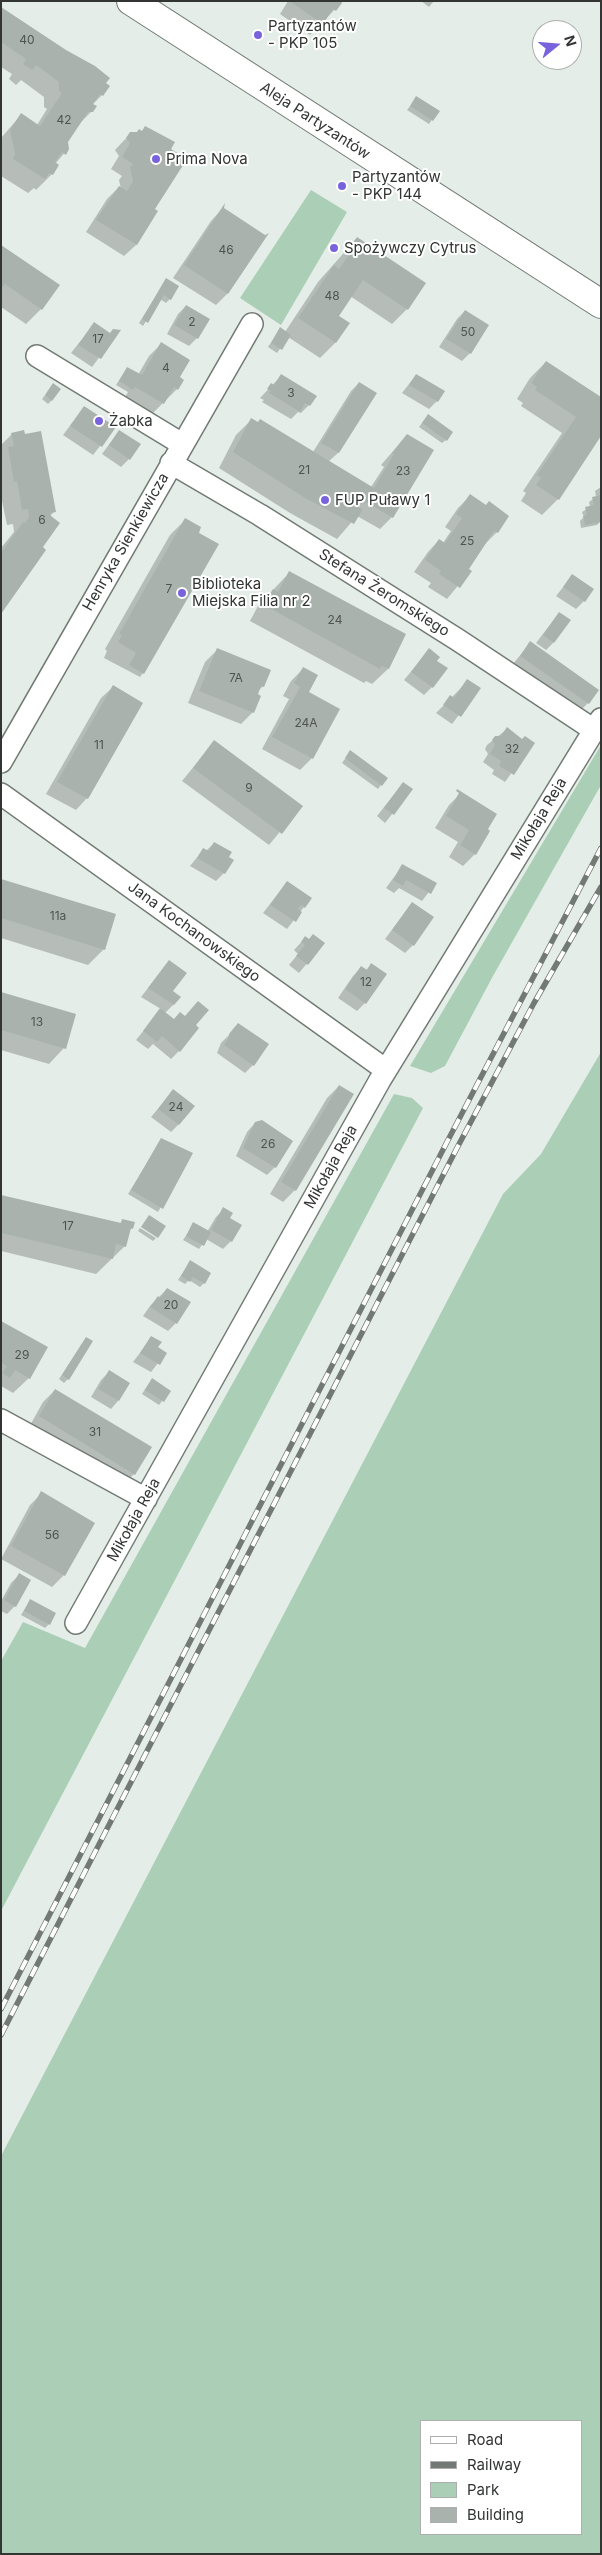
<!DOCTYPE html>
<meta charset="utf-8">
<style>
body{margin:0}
#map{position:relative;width:602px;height:2555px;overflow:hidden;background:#e4ede7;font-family:Inter,sans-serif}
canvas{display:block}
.frame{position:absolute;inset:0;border:2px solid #323533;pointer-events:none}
.legend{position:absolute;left:420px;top:2420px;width:162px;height:115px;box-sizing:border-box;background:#fff;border:1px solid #adaead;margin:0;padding:6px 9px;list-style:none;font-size:15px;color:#323533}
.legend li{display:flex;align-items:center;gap:10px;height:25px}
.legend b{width:25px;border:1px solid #adaead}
.north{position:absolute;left:532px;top:20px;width:50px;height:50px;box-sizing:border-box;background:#fff;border:1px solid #adaead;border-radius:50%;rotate:73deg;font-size:14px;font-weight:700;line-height:20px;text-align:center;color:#323533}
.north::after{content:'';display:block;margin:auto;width:18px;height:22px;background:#7963dd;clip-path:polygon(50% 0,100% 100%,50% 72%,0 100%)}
</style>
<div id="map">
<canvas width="602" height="2555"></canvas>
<div class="frame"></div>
<ul class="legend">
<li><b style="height:6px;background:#fff"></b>Road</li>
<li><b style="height:6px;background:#737975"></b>Railway</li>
<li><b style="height:14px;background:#abcfb6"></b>Park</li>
<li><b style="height:14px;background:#a9b2ac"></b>Building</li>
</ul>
<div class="north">N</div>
</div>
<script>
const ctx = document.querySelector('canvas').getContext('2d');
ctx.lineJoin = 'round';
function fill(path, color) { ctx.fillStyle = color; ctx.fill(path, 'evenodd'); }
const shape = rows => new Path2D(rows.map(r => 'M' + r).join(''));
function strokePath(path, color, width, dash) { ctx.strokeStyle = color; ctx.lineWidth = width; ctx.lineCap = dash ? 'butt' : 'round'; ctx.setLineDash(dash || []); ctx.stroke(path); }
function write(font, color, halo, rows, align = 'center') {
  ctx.font = font + ' Inter,sans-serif'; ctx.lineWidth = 4; ctx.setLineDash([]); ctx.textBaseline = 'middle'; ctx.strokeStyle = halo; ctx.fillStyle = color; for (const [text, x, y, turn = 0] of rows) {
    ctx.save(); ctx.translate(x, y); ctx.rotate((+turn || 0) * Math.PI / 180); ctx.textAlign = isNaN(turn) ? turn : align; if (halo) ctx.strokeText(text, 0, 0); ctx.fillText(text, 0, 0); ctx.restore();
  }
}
const green = shape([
 [311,190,347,212,281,325,240,298],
 [601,745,601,785,493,976,445,1066,431,1073,410,1066],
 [601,1052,601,2554,1,2554,1,2156,503,1194,541,1154],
 [581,2421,581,2534,421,2534,421,2421],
 [394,1094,412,1098,423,1108,1,1911,1,1661,23,1622,85,1648]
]);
const shadow = shape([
 [288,1,343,1,310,35,280,14],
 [421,1,434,1,429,7],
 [1,8,105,84,102,95,92,105,92,111,76,127,67,142,68,149,55,164,52,174,36,190,34,188,28,193,1,176,1,138,21,115,37,125,47,109,44,107,44,97,21,80,16,85,9,79,12,74,1,67],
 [417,97,438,111,429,124,407,110],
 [145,128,169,149,154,210,156,211,136,245,124,256,86,232,107,199,119,187,121,189,119,180,122,176,111,169,119,156,115,150,131,133,141,132],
 [222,209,227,294,216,305,173,278,211,221],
 [357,238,407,309,392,324,350,296,337,316,348,323,335,343,320,358,288,337,277,353,268,347,280,329,285,332,318,282],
 [1,247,41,309,26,324,1,307],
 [166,280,170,299,166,303,160,299,143,326,139,323],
 [186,306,208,319,197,338,189,346,167,334,178,314],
 [465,311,470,353,462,361,439,347,457,319],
 [94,324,110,334,119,331,92,367,71,353],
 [161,344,178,378,177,389,151,415,124,399,128,392,116,385,127,368,138,375,149,356],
 [546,362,601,434,558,499,542,515,521,501,526,493,523,491,562,433,521,406,523,403,517,399,530,378],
 [416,375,437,401,429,409,402,393],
 [281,376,309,405,301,413,298,412,291,419,262,402,264,400,260,398],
 [359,383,375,393,338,453,328,462,371,487,384,467,381,465,407,435,392,517,380,529,357,516,337,539,290,513,219,468,236,435,251,420,313,452,351,391],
 [50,389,52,400,48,404,42,399],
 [84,407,114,428,93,455,63,435],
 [425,419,446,440,442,443,419,427],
 [119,431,129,459,121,467,102,454],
 [12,434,55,511,49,517,1,611,1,548,14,532,13,524,7,525,1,496,1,445],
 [601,487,601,521,597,525,581,528,580,521,584,517,582,512,590,507,589,502,596,497,595,491],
 [470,496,486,506,497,532,485,544,467,569,470,571,447,599,428,587,431,583,414,572,428,552,439,540,443,543,451,531,445,527,458,508],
 [185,520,143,673,140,677,104,658,107,651,105,649,170,535],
 [289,573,404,635,388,669,372,684,366,681,364,683,250,621,258,606],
 [572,576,584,601,576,609,556,596],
 [559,613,553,643,546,650,536,643],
 [530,643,588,703,580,711,513,664],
 [217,650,263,686,257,692,253,712,241,724,188,703,205,662],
 [429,650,436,661,432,687,424,695,404,680],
 [303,669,307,692,312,758,300,770,262,749,289,699,283,696,291,681],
 [468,681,479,689,452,724,436,713],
 [113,687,87,798,76,810,46,794,101,698],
 [507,729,522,741,533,743,505,782,492,774,494,770,483,762,488,754,485,749,487,745],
 [214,742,301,806,269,845,182,781],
 [347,756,381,785,378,789,342,763],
 [403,783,412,789,385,823,377,816],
 [461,793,475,854,463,866,449,857,458,842,435,828,449,805],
 [214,843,227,857,224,873,216,881,190,866,203,850,206,851],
 [403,865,435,884,422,901,399,888,394,893,386,888],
 [1,881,104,949,88,965,1,938],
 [287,882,304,907,287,929,263,913],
 [412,903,413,945,405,953,385,939],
 [305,938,323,944,299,973,289,965,298,954,294,950],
 [169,961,174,1004,165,1013,173,1020,194,1025,179,1051,171,1059,153,1044,148,1049,136,1040,161,1009,141,997],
 [371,965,365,1003,357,1011,338,998,353,976,361,968,365,971],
 [1,993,64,1048,49,1064,1,1050],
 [239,1025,253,1065,245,1073,217,1053,221,1043],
 [339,1086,295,1190,283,1202,270,1194,327,1098],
 [173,1091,179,1124,171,1132,151,1117],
 [255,1123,275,1167,267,1175,236,1156,247,1132],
 [161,1140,191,1153,158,1212,128,1194],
 [1,1196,119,1224,123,1221,132,1228,128,1232,125,1246,96,1274,1,1251],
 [224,1209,228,1218,231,1241,223,1249,206,1239,199,1249,183,1240,194,1224,207,1232,216,1217],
 [140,1228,156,1238,153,1241,138,1231],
 [190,1262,204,1283,200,1287,189,1280,185,1284,178,1280],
 [167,1289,176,1323,168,1331,143,1316,150,1306],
 [1,1322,29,1378,13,1393,1,1386],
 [152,1337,157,1348,166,1353,151,1372,133,1362],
 [83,1342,68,1379,64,1383,59,1379],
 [109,1372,118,1401,111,1409,91,1397,101,1380],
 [149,1383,170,1391,159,1405,142,1394],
 [55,1390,134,1474,122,1486,28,1429,43,1402],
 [42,1493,64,1575,52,1587,1,1559,30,1505],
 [19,1575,30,1581,15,1606,7,1614,1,1611,1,1601,11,1583],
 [30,1600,49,1624,45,1628,21,1615]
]);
const building = shape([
 [289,1,341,1,342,3,336,11,333,9,323,24],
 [1,7,66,50,95,66,110,78,106,83,110,86,103,96,100,94,93,104,97,106,93,112,88,112,68,142,69,149,66,155,62,152,55,162,59,165,53,175,49,173,45,179,13,159,15,154,10,130,21,113,40,126,62,93,59,91,59,82,36,65,32,70,23,64,26,59,1,42],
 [416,96,440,111,433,121,410,106],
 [145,126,175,142,171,149,187,159,155,209,158,211,137,245,96,220,119,186,127,191,133,181,130,167,133,164,122,157,130,143,126,138,130,132,137,132,139,129,142,131],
 [225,203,224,208,265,235,269,233,228,294,184,265],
 [357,237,426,283,408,310,363,280,339,316,350,323,336,343,298,318,334,265,339,269,348,256,345,254],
 [1,245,60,285,42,310,5,284,1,289],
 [166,278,179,286,171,300,164,295,148,323,142,319],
 [186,305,210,319,198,339,174,325],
 [465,310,489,325,471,354,446,339],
 [94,322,110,333,113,329,121,330,101,359,78,345],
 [280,327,291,335,282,350,271,343],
 [161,342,190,360,180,377,184,380,178,390,174,387,164,404,135,387,133,390,119,381,127,367,142,375],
 [546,361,601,397,601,436,559,500,536,485,541,478,537,475,576,417,535,390,537,387,531,383],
 [281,374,317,396,310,406,305,403,300,412,269,393,271,391,267,389,271,383,274,385],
 [416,374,445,391,438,402,409,385],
 [359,382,377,393,339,453,321,443],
 [53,383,61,389,52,401,45,395],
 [84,406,116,427,102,447,70,426],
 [428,414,453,432,447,441,422,423],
 [251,418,258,422,260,419,374,488,394,454,392,453,407,434,434,450,393,518,366,502,365,504,360,501,357,506,363,509,354,524,305,498,233,452],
 [24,430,25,434,41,431,56,512,50,513,51,516,60,523,43,547,46,550,1,614,1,553,23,522,25,523,29,517,28,509,22,510,17,481,14,482,8,447,14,446,11,433],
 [119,430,141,444,130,460,109,445],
 [470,494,486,505,489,501,509,516,498,533,494,531,469,569,472,571,460,588,439,574,441,571,425,560,439,539,445,543,462,518,456,514],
 [601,495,601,522,585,525,583,516,587,515,585,507,594,505,592,497],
 [185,518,201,527,199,533,219,544,144,674,129,665,136,653,118,642,122,635,119,634],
 [289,571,406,634,389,669,382,666,380,669,264,605,273,589,278,592],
 [572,574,594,589,585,602,563,587],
 [559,612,571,620,554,643,543,635],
 [530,641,599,690,589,704,520,656],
 [217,648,271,670,264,687,261,686,258,694,261,696,254,713,199,691],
 [429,648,440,657,437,661,448,668,433,688,411,672],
 [303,667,318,675,309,692,340,709,313,759,272,737,300,687,294,683],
 [467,679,481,688,461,717,443,705,450,695,454,698],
 [113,685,143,703,88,799,57,782],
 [507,727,522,739,525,736,535,743,514,775,499,766,501,761,490,754,495,745,492,740,495,736,501,736],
 [214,740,303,806,282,834,193,768],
 [350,750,388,778,382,786,345,758],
 [403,782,413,789,394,815,384,808],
 [457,789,497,814,488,829,490,831,476,855,460,845,469,830,446,816,459,793,456,791],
 [214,842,232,852,229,857,234,860,225,874,197,858,203,848,209,851],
 [402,864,437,883,431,894,406,880,403,886,393,880],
 [1,879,116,914,105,950,1,918],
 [287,881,312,898,305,908,301,905,298,909,302,912,296,922,270,905],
 [412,902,434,917,414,946,392,930],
 [313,934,325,943,308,965,296,956,305,945,301,942,305,936,309,939],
 [169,960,187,973,173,991,181,997,174,1005,148,988],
 [371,963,387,974,366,1004,345,989,361,966,367,970],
 [1,992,76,1014,66,1049,1,1030],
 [198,1001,209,1010,196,1025,199,1028,180,1052,162,1036,157,1042,143,1031,160,1008,174,1019,180,1012,185,1016],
 [238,1023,269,1044,254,1066,224,1045,229,1037,229,1034],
 [339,1085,354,1094,296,1191,281,1182],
 [173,1089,195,1106,179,1125,158,1109],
 [262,1120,293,1141,276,1168,243,1148,255,1122],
 [161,1138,193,1153,163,1209,131,1190],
 [1,1195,121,1223,122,1219,135,1222,133,1229,131,1228,126,1247,116,1244,113,1259,1,1233],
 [223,1207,233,1213,230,1218,242,1225,232,1242,211,1230],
 [149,1215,166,1226,158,1238,141,1227],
 [193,1222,211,1232,204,1246,186,1236],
 [190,1260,211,1273,205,1284,193,1277,190,1282,181,1276],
 [167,1288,191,1302,177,1324,150,1307,158,1296,160,1298],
 [1,1321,48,1347,30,1379,15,1370,10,1378,2,1373,7,1366,1,1363],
 [151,1336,162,1342,158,1347,167,1353,160,1365,140,1353],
 [86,1337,93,1341,69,1380,62,1375],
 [109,1370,130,1383,119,1401,98,1389],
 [152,1378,171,1391,164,1402,145,1390],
 [55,1389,152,1447,135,1475,39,1416],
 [41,1491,95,1523,65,1576,11,1546],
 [19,1573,31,1580,16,1607,4,1600],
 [30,1599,56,1613,50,1625,24,1611]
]);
const minor = shape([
 [37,356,182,444],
 [171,463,260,515,458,640,594,730],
 [1,762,252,324],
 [1,794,386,1070],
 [1,1420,146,1499],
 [76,1623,380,1080,601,719]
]);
const secondary = shape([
 [131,1,601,304]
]);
const rail = shape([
 [1,2009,447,1142,601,848],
 [1,2035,457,1148,534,1003,601,887]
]);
const markers = [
 [258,35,5,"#7963dd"],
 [156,159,5,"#7963dd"],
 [342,186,5,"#7963dd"],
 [334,248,5,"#7963dd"],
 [99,421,5,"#7963dd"],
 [325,500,5,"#7963dd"],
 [182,593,5,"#7963dd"]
];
const numberNames = [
 ["40",27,40],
 ["42",64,120],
 ["46",226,250],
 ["48",332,296],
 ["2",192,322],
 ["50",468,332],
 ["17",98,339],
 ["4",166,368],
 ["3",291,393],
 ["21",304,470],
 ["23",403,471],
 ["6",42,520],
 ["25",467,541],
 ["7",169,589],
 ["24",335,620],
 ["7A",236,678],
 ["24A",306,723],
 ["11",99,745],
 ["32",512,749],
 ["9",249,788],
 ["11a",58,916],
 ["12",366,982],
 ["13",37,1022],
 ["24",176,1107],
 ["26",268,1144],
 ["17",68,1226],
 ["20",171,1305],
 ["29",22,1355],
 ["31",95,1432],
 ["56",52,1535]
];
const poiNames = [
 ["Partyzantów",268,26],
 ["- PKP 105",268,43],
 ["Prima Nova",166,159],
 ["Partyzantów",352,177],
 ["- PKP 144",352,194],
 ["Spożywczy Cytrus",344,248],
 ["Żabka",109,421],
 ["FUP Puławy 1",335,500],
 ["Biblioteka",192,584],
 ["Miejska Filia nr 2",192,601]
];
const streetNames = [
 ["Aleja Partyzantów",315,121,33],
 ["Henryka Sienkiewicza",126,542,-60],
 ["Stefana Żeromskiego",384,593,32],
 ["Mikołaja Reja",539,819,-59],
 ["Jana Kochanowskiego",194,932,36],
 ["Mikołaja Reja",331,1167,-61],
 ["Mikołaja Reja",134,1520,-61]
];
fill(green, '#abcfb6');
fill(shadow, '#0003');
fill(building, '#a9b2ac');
strokePath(minor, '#727a74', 24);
strokePath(secondary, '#727a74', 30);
strokePath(minor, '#fff', 21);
strokePath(secondary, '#fff', 28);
strokePath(rail, '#737975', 5.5);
strokePath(rail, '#fff', 4, [11]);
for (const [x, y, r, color] of markers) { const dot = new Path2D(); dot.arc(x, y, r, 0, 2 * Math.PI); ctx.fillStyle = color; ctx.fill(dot); strokePath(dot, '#fff', 2); }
write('12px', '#505451', null, numberNames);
write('15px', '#323533', '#fff', poiNames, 'left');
write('15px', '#323533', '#fff', streetNames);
</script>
